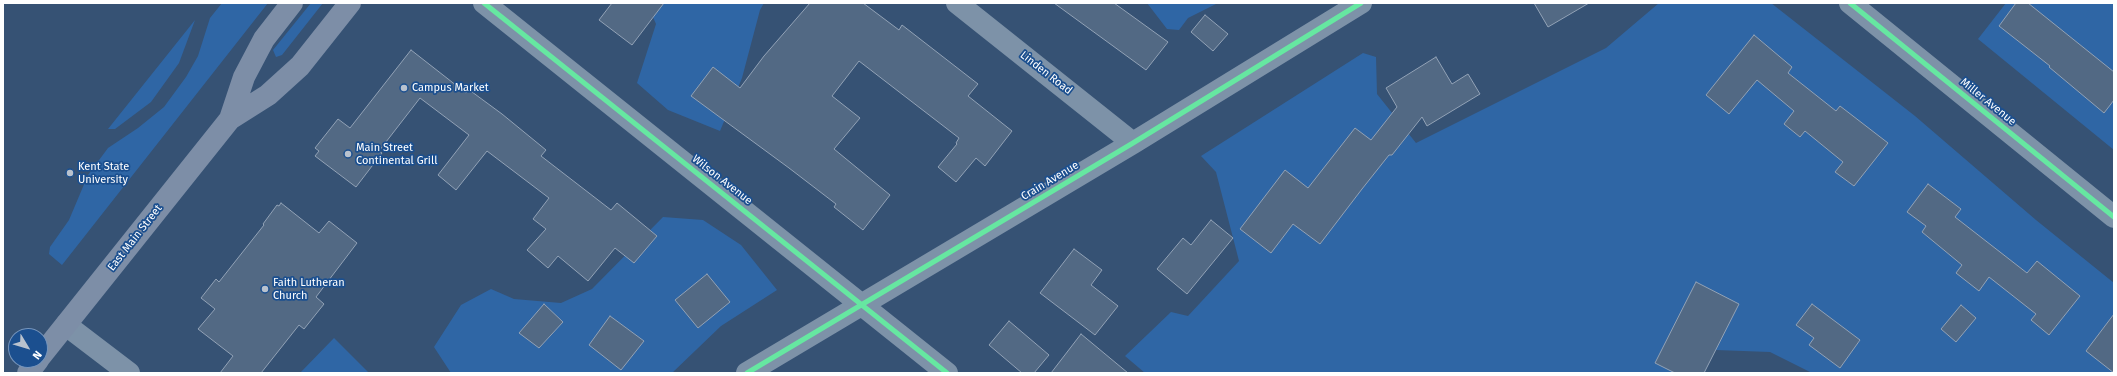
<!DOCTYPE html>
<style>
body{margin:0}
#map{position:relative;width:2117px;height:376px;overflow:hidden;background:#365274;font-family:"Fira Sans",sans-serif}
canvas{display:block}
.frame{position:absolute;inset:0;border:4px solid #fff;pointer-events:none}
.north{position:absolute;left:8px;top:328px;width:40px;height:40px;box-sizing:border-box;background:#1b4f8f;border:1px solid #7695bc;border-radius:50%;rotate:128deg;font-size:11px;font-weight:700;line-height:16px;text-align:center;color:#fff}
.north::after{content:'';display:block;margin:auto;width:14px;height:18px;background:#b9c2ce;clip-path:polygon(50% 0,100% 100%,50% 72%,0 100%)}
</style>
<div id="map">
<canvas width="2117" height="376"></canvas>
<div class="frame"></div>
<div class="north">N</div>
</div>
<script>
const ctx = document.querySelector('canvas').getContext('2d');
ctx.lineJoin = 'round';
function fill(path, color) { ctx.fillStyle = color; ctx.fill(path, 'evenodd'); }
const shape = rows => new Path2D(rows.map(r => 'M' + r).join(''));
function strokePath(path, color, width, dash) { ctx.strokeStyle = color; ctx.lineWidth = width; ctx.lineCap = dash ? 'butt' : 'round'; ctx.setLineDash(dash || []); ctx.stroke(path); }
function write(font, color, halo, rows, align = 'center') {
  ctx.font = font + ' "Fira Sans",sans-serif'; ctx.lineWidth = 3.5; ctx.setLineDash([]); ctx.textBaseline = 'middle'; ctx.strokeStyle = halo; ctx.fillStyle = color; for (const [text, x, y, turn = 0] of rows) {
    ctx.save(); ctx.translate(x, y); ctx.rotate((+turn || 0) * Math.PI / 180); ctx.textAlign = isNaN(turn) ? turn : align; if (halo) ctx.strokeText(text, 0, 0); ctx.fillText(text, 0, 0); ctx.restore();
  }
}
const green = shape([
 [222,3,268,3,62,265,49,254,50,247,69,220,88,175,108,148,138,128,164,107,186,77,198,56,210,18],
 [311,3,323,3,282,55,276,57,273,50],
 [647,3,764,3,760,10,742,78,720,131,668,110,637,83,656,24],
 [1147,3,1218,3,1188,18,1179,30,1167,29],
 [1659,3,1771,3,1915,116,2036,220,2114,283,2114,373,1812,373,1770,352,1716,350,1689,373,1145,373,1125,356,1171,312,1188,316,1239,261,1216,172,1201,156,1363,53,1376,57,1377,94,1416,143,1606,48],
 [2006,3,2114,3,2114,150,1978,39],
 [195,20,179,63,151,102,115,129,108,129],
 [663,217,703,220,741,245,777,290,721,326,672,373,451,373,434,347,461,305,491,289,514,299,561,303,592,289],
 [334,338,369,373,300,373]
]);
const building = shape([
 [612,3,664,3,632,45,599,20,612,3],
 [810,3,863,3,899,30,902,25,978,84,968,96,1012,131,985,166,976,158,956,182,938,167,957,144,956,143,959,138,859,61,832,96,860,118,834,149,890,195,863,230,834,207,836,204,789,168,691,96,713,67,740,88,764,56,810,3],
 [1054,3,1114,3,1168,42,1146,70,1054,3],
 [1534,3,1589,3,1548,27,1534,3],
 [2016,3,2028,3,2114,72,2114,100,2104,113,2049,67,2050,66,1999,26,2016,3],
 [1205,15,1228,34,1213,51,1191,32,1205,15],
 [1754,35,1792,67,1788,73,1836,111,1840,106,1888,143,1854,186,1835,172,1843,162,1805,131,1800,137,1784,124,1794,111,1757,80,1729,114,1706,95,1754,35],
 [411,50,466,93,468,89,502,114,546,150,541,156,611,210,617,203,657,236,634,263,615,248,588,281,558,256,548,268,527,250,546,229,533,219,549,198,487,151,456,190,438,175,469,135,420,98,379,151,382,153,356,187,315,156,319,151,315,148,338,119,350,128,411,50],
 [1436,57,1452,84,1468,74,1480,94,1427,126,1422,117,1392,155,1389,155,1362,189,1320,244,1293,224,1271,253,1240,229,1285,170,1308,188,1355,128,1371,140,1397,107,1386,88,1436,57],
 [1928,184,1961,209,1955,217,2027,273,2037,261,2080,296,2049,335,2031,320,2036,314,1989,277,1979,291,1956,273,1962,265,1922,232,1926,226,1907,212,1928,184],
 [281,203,319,233,329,221,357,243,316,297,324,304,304,329,299,325,261,373,220,373,233,356,198,329,215,309,201,298,216,279,219,282,264,225,263,224,277,205,279,206,281,203],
 [1211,220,1233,238,1187,294,1157,269,1183,238,1191,245,1211,220],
 [1074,249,1102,270,1091,285,1118,306,1095,335,1040,293,1074,249],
 [707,274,730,302,698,328,675,300,707,274],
 [1696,282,1739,304,1704,373,1675,373,1655,363,1696,282],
 [544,304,563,322,539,348,519,333,544,304],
 [1812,304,1860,340,1840,368,1809,345,1814,338,1796,325,1812,304],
 [1961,305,1976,318,1956,342,1941,329,1961,305],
 [2114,314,2114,373,2086,351,2114,314],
 [610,316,644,341,621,370,589,345,610,316],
 [1009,321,1049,355,1034,373,1022,373,989,345,1009,321],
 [1081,334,1128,373,1051,373,1081,334]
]);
const minor = shape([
 [484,3,947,373],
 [957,3,1133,143],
 [1850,3,2114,217],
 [66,325,129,373],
 [747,373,1133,143,1361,3]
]);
const major = shape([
 [230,119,244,77,264,39,292,3],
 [40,357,230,119,268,95,300,66,350,3],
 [28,373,38,360]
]);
const cycleway = shape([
 [484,3,947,373],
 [1850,3,2114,217],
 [747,373,1133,143,1361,3]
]);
const markers = [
 [404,88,4,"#b9c2ce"],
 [348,154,4,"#b9c2ce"],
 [70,173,4,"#b9c2ce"],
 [265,289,4,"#b9c2ce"]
];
const streetNames = [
 ["Linden Road",1046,73,38],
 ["Miller Avenue",1988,102,39],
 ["Wilson Avenue",722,180,38],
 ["Crain Avenue",1050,181,-31],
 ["East Main Street",135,238,-52]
];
const poiNames = [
 ["Campus Market",412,88],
 ["Main Street",356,148],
 ["Continental Grill",356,161],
 ["Kent State",78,167],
 ["University",78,180],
 ["Faith Lutheran",273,283],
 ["Church",273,296]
];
fill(green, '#2f66a5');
fill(building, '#526984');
strokePath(building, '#92a2b6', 1);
strokePath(minor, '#7d92a8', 22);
strokePath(major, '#7d8ea7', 22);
strokePath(cycleway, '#66e7a1', 5);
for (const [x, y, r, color] of markers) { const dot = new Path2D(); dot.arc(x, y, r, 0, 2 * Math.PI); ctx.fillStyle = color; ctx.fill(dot); strokePath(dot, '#1b4f8f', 1.5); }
write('11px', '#fff', '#1b4f8f', streetNames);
write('11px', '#fff', '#1b4f8f', poiNames, 'left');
</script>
